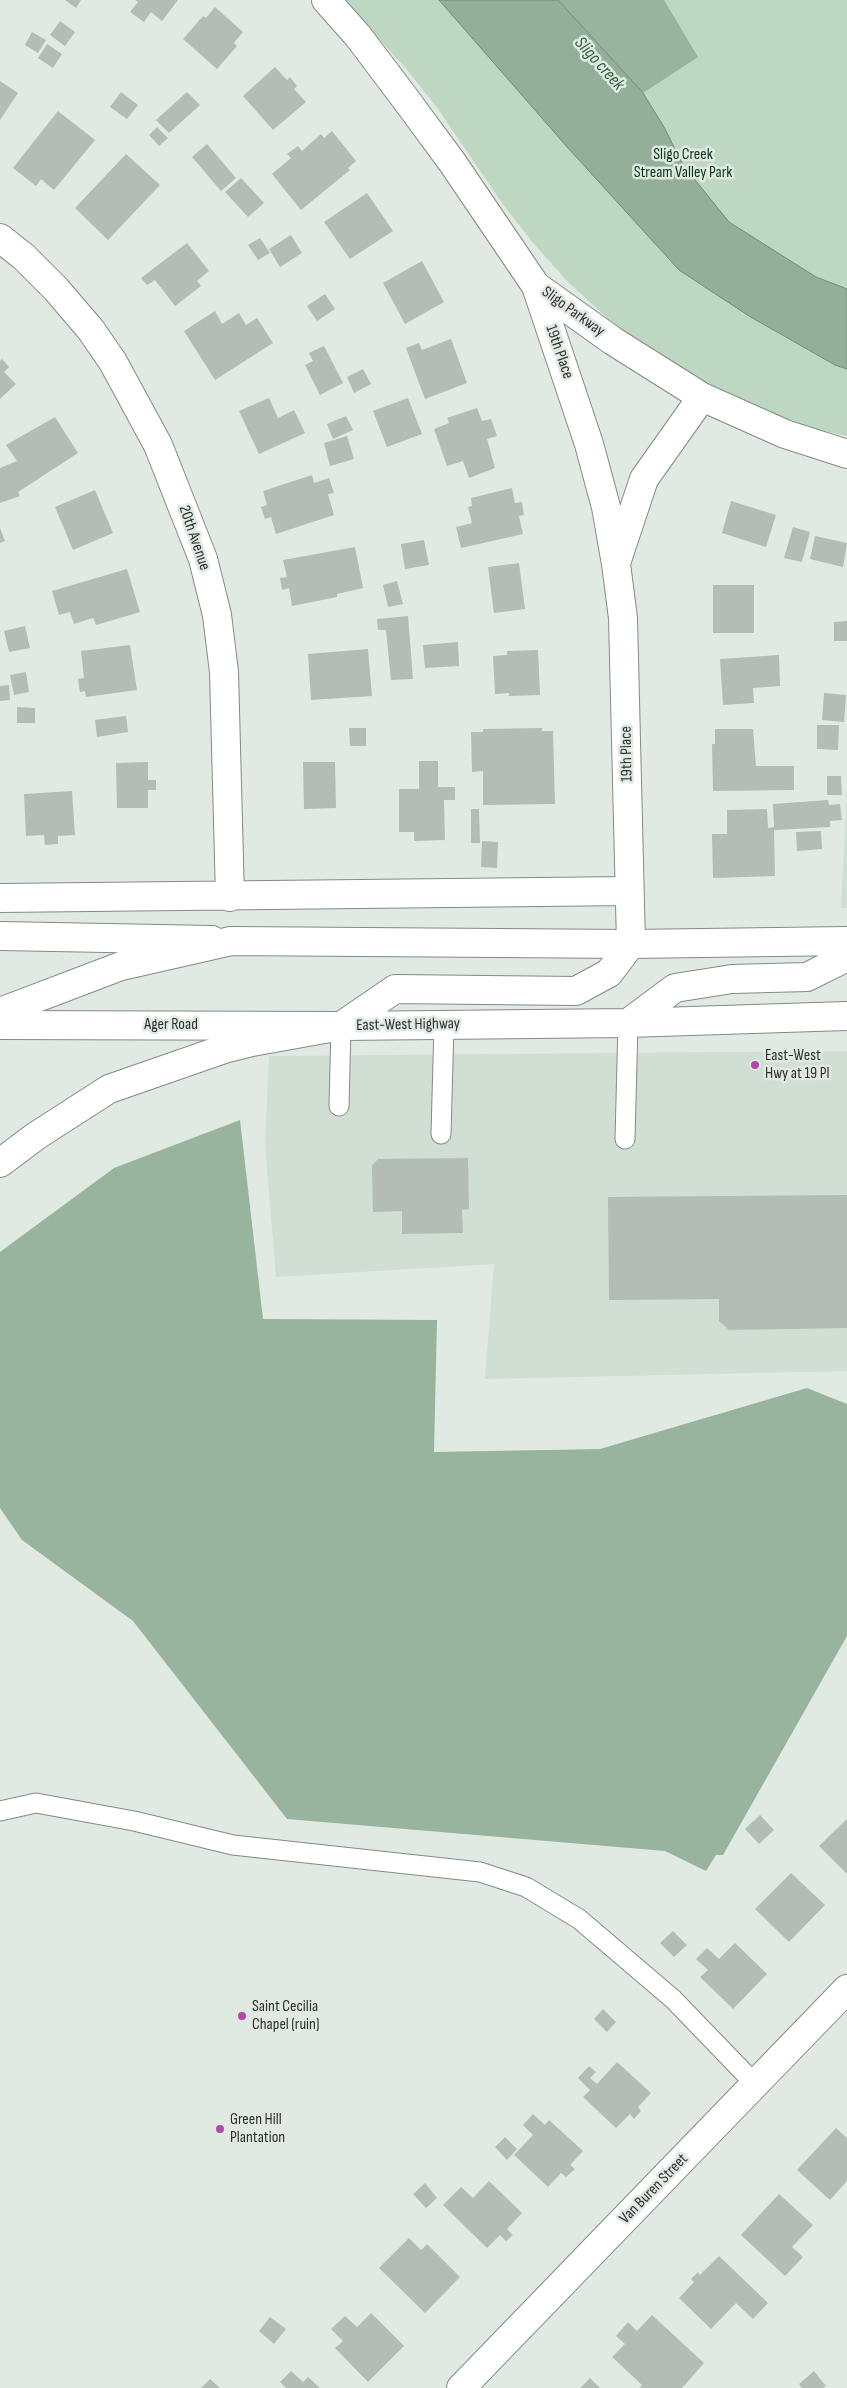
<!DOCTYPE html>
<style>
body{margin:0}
canvas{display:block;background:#e0e9e2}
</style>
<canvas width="847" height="2388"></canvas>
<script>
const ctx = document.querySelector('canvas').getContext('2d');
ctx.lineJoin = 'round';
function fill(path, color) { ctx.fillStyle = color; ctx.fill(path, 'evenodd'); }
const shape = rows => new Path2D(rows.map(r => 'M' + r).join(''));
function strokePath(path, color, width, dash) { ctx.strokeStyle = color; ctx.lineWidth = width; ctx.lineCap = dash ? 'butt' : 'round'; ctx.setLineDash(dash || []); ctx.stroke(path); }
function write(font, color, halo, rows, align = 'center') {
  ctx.font = font + ' "Sofia Sans Condensed",sans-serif'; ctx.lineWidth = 5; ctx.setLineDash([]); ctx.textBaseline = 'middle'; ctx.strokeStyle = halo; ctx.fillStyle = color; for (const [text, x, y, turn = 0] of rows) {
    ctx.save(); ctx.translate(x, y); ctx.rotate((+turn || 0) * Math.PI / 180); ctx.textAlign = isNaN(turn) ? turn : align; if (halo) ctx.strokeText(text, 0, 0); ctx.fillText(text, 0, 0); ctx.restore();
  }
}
const built = shape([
 [847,791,847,908,841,908],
 [847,1051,847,1371,485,1379,494,1264,276,1277,265,1145,269,1056]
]);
const green = shape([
 [343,0,847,0,847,436,810,428,743,402,706,385,637,341,605,316,568,282,534,244,502,203,438,109,403,65]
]);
const forest = shape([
 [558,0,664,0,698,57,643,93],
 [240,1120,263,1319,437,1320,434,1452,600,1449,807,1388,847,1404,847,1636,723,1855,716,1855,706,1871,665,1851,287,1819,133,1621,22,1540,0,1508,0,1252,114,1168]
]);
const water = shape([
 [439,0,558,0,643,93,664,127,683,165,729,222,816,277,847,289,847,369,835,365,749,316,679,270,568,148,439,0]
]);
const building = shape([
 [65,0,81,0,76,8],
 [135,0,178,0,162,21,151,12,144,22,130,12,138,2],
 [215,7,243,32,234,43,237,46,217,69,183,39,203,16,206,18],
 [60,21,75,32,65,46,50,35],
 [32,32,46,40,38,53,25,45],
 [47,44,62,54,53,68,38,58],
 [275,67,287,80,290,77,297,86,294,89,306,102,273,130,243,96],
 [0,81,18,93,0,120],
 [121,92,138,105,127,119,110,107],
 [187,92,200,105,169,133,156,120],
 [58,111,95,140,54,190,41,179,36,186,13,168],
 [157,127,168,138,159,146,149,135],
 [332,131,356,161,348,168,350,170,301,210,272,174,291,158,287,154,298,146,302,151,321,134,324,138],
 [207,144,236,178,221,191,192,157],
 [126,154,160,185,108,240,75,208],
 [241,178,264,203,248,217,225,192],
 [367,193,393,231,350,259,324,222],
 [291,235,302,253,280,267,269,249],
 [260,238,270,253,258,260,248,245],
 [187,243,209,271,197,281,201,286,175,306,155,280,147,285,141,278],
 [422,261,444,302,405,324,383,283],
 [325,294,335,309,317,321,307,306],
 [215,311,222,324,239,313,246,325,257,318,273,343,215,380,184,331],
 [451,339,467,383,425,399,406,348,419,343,422,350],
 [324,346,343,383,320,395,305,365,313,361,309,353],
 [2,359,9,367,4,372,16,384,0,399,0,361],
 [363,369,371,384,354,393,347,377],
 [269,398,278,418,294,410,305,433,259,454,239,411],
 [408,398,422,434,387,447,373,411],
 [477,408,482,421,491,419,497,436,487,439,495,468,469,478,463,461,447,466,434,429,449,423,447,418],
 [346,416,353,430,333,439,327,424],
 [55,417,78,453,18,492,20,496,0,503,0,468,17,461,6,445],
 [347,436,354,459,330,466,324,443],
 [312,475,314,483,329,478,334,493,328,494,334,515,276,534,271,517,265,519,261,507,267,505,263,491],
 [512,488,515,503,522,502,524,515,519,516,523,534,461,548,456,527,472,523,468,507,472,506,471,498],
 [95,490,113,533,73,550,55,507],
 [731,501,776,515,766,547,722,533],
 [793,527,810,532,802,562,784,558],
 [0,528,5,541,0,543],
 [815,536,847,543,843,567,810,559],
 [424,540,429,565,405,569,401,544],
 [355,547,363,588,337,594,337,597,292,606,289,588,282,590,280,578,287,577,283,560],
 [519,563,525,609,494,613,488,567],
 [127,569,140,612,96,625,93,618,74,624,70,612,59,615,52,591],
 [397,581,403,604,388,607,383,585],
 [713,585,754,585,754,633,713,633],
 [408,616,413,679,391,680,386,630,378,630,377,619],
 [847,621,847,641,834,641,834,622],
 [25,626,30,648,9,652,4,631],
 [458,642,459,666,425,668,423,645],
 [130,645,137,690,86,697,85,691,80,692,78,679,84,678,81,651],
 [368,649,372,696,311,700,308,654],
 [538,650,540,695,509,696,509,693,495,694,493,656,507,655,507,651],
 [779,655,780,686,753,688,754,703,723,705,720,659],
 [26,672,29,692,14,695,10,675],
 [9,685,10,700,0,701,0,686],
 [824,693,846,695,844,722,822,720],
 [17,707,35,708,35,723,17,723],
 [126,716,128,732,97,737,95,720],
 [817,725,839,725,838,750,817,749],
 [349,728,366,728,366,746,350,746],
 [542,728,542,731,553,731,555,804,483,805,483,771,472,772,471,732,483,732,483,729],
 [715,729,753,729,756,766,794,766,794,790,713,791,712,744,715,744],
 [419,761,438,761,438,787,455,787,455,800,444,800,445,840,414,841,414,832,399,832,399,789,419,789],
 [148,762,148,780,156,780,156,790,148,790,148,808,117,808,116,763],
 [303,762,335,762,336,808,304,809],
 [827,776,841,776,842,795,827,795],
 [72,791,75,835,58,836,58,844,45,845,44,835,26,836,24,794],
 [828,800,829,805,840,804,842,820,830,821,830,827,774,830,775,876,713,878,712,834,727,834,727,810,767,809,768,828,774,827,773,804],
 [471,809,479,809,480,843,471,843],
 [821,831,822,849,797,851,796,832],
 [482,841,498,842,497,868,481,867],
 [468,1158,469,1209,462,1210,463,1233,402,1234,402,1211,373,1212,372,1166,378,1159],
 [847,1195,847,1328,729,1330,719,1321,719,1299,609,1300,608,1197],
 [760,1815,774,1830,759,1844,745,1829],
 [847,1819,847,1874,819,1846],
 [791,1873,825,1905,789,1942,755,1909],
 [673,1931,687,1945,674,1957,660,1943],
 [735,1943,767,1974,733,2009,700,1977,708,1970,696,1959,707,1948,719,1959],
 [603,2009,616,2022,607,2032,594,2019],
 [617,2062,651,2093,638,2107,641,2111,634,2119,630,2114,616,2128,583,2097,590,2090,578,2078,589,2066,596,2072,590,2078,597,2084],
 [533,2114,545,2125,549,2120,583,2151,570,2165,575,2169,566,2177,561,2173,548,2187,514,2155,533,2135,523,2125],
 [836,2128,847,2138,847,2181,830,2200,797,2170],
 [505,2137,517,2149,507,2160,495,2147],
 [489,2181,522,2213,507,2229,513,2235,506,2241,500,2235,487,2248,443,2205,461,2187,473,2198],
 [425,2183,437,2198,426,2208,413,2194],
 [779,2194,813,2225,792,2247,803,2257,785,2276,741,2235],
 [409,2238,421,2250,427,2244,460,2277,425,2313,379,2268],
 [719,2256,768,2303,753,2319,736,2303,711,2329,679,2298,694,2282,691,2279,698,2272,700,2275],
 [371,2313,404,2346,368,2382,335,2348,343,2341,331,2329,345,2316,357,2327],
 [652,2315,704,2363,682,2388,639,2388,642,2385,612,2357,625,2344,616,2336,628,2322,637,2331],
 [270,2317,286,2329,274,2344,259,2331],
 [291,2371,303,2382,308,2377,320,2388,286,2388,280,2382],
 [814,2371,826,2386,823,2388,802,2388,799,2384],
 [590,2378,600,2388,580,2388],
 [210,2379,220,2388,201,2388]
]);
const lane = shape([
 [339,1106,341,1026],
 [441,1134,444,1025],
 [625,1139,628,1023],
 [0,1811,36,1803,134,1821,233,1845,480,1872,526,1887,579,1919,673,1999,755,2084]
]);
const street = shape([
 [326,0,358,36,404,97,452,162,536,286,613,341,702,397,785,434,847,454],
 [0,238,24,257,56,289,91,330,113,362,158,445,203,559,217,615,224,672,230,897],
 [536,286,589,444,606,507,616,564,623,618,631,944],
 [617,560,644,479,702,397],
 [0,898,629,891],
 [461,2388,847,1989]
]);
const secondary = shape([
 [0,936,212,940],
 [0,1025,341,1026,395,989,576,991,609,973,631,944]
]);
const primary = shape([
 [0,1012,121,966,231,941,631,944,847,941],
 [628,1023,675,988,732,979,807,977,847,957],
 [0,1163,36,1136,109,1089,224,1049,252,1042,341,1026,628,1023,847,1016]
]);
const markers = [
 [755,1065,5,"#b247a8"],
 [242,2016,5,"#b247a8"],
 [220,2129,5,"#b247a8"]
];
const parkNames = [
 ["Sligo Creek",683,155],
 ["Stream Valley Park",683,173]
];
const streetNames = [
 ["Sligo Parkway",573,312,36],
 ["19th Place",559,352,71],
 ["20th Avenue",194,538,71],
 ["19th Place",627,754,-91],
 ["Ager Road",171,1025],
 ["East-West Highway",408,1025,-1],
 ["Van Buren Street",654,2189,-46]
];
const poiNames = [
 ["East-West",765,1056],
 ["Hwy at 19 Pl",765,1074],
 ["Saint Cecilia",252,2007],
 ["Chapel (ruin)",252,2025],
 ["Green Hill",230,2120],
 ["Plantation",230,2138]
];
const waterNames = [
 ["Sligo creek",599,64,48]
];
fill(built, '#d0ded3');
fill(green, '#bed7c3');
fill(forest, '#98b49e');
fill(water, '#94af99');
strokePath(water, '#758978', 1);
fill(building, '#b3bcb5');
strokePath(lane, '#838b85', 21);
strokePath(street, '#838b85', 30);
strokePath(secondary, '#838b85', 30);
strokePath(primary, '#838b85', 30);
strokePath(lane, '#fff', 19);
strokePath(street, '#fff', 28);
strokePath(secondary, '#fff', 28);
strokePath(primary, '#fff', 28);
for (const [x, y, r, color] of markers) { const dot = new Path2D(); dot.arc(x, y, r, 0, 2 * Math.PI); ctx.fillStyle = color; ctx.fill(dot); strokePath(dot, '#e0e9e2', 2); }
write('16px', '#053618', '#e0e9e2', parkNames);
write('16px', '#2c2f2c', '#e0e9e2', streetNames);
write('16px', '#2c2f2c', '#e0e9e2', poiNames, 'left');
write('italic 18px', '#325f3e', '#e0e9e2', waterNames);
</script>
